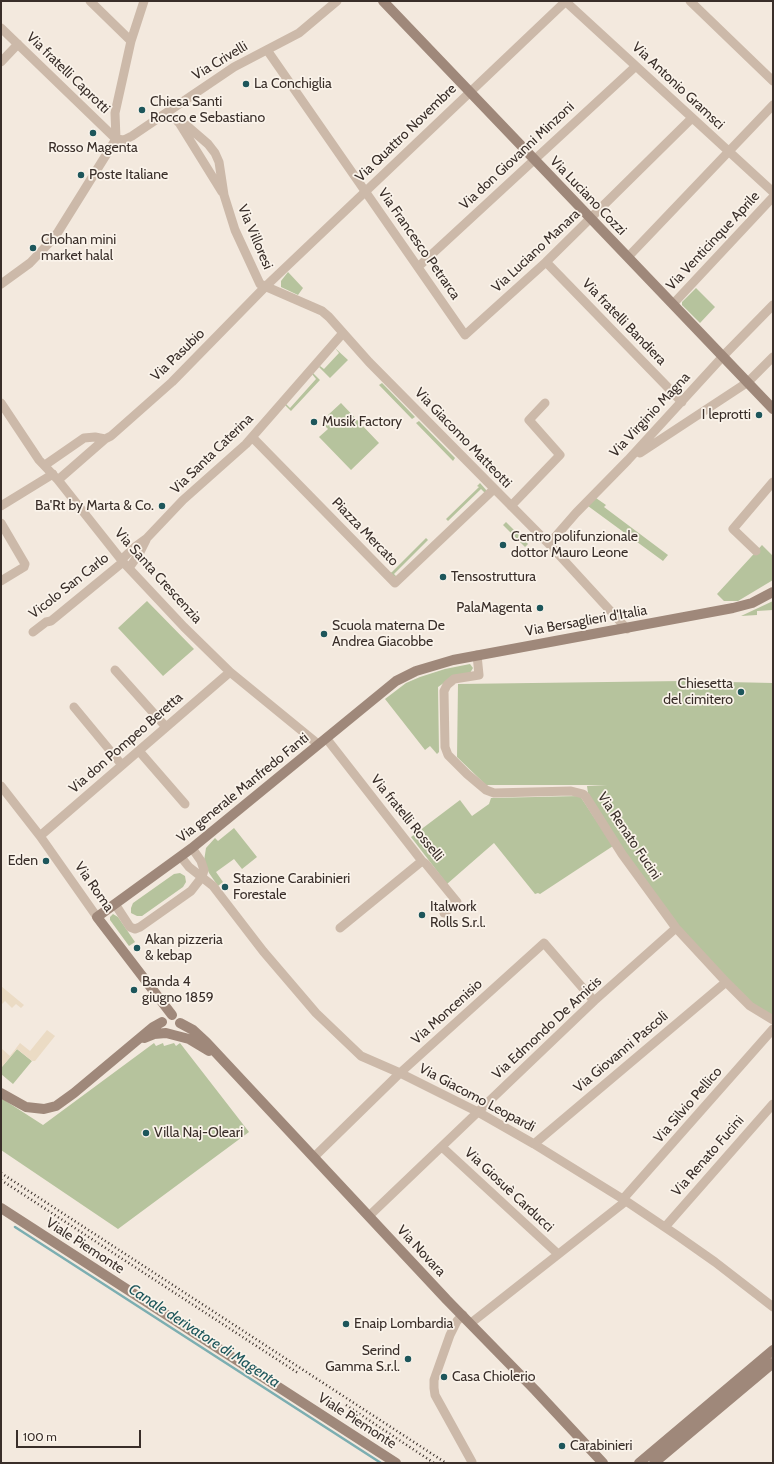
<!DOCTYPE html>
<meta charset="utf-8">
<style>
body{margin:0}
#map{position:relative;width:774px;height:1464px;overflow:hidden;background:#f3e9de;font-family:Cabin,sans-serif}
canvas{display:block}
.frame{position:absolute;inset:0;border:2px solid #392e29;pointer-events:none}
.scale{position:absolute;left:16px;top:1430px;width:125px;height:18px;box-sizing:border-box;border:2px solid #392e29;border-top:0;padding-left:5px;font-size:12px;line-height:14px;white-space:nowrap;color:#392e29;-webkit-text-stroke:3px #faf3ea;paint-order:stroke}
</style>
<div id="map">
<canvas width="774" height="1464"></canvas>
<div class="frame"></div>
<div class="scale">100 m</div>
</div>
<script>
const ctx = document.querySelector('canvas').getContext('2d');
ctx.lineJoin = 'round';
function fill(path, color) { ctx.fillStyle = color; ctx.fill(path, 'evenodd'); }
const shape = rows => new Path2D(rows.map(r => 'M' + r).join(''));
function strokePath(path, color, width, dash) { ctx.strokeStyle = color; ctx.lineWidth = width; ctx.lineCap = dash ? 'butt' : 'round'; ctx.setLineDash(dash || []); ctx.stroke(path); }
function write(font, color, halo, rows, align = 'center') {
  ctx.font = font + ' Cabin,sans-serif'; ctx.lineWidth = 3.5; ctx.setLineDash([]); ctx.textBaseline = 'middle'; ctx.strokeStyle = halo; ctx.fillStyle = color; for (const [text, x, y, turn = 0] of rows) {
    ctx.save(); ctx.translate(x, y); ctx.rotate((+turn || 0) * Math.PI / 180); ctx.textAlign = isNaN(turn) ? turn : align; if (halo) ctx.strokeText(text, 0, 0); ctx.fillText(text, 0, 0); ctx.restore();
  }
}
const green = shape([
 [288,272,303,288,298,295,281,287,281,281],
 [696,288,715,307,700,323,682,305,682,302],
 [335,348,348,360,330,378,319,367,320,366,324,369,339,353],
 [313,373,320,380,291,411,285,405,286,404,290,408,316,379,312,374],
 [382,383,415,417,412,419,379,385],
 [341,403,379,443,351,470,319,437,328,429,324,425,331,418,328,415],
 [419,421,455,458,453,461,416,423],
 [480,483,487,491,485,493,481,489,448,521,446,519,479,487,477,486],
 [596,498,606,505,604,507,668,555,663,561,588,506],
 [506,522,528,544,525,547,503,525],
 [426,538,428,540,394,574,398,578,388,574,392,572],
 [762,545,773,556,773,580,738,601,724,601,717,594],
 [147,601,194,649,163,676,118,628],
 [773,601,773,610,757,611,757,615,741,616],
 [470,664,473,668,470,673,455,675,438,687,439,752,437,754,430,746,425,750,385,699,406,683,420,677,445,669],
 [682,681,773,683,773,1016,748,1001,681,929,620,845,588,793,587,786,607,785,486,785,457,757,458,684],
 [580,796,613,846,540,894,538,893,535,894,494,843,447,884,411,837,460,800,472,816,489,804,491,798],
 [234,828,257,857,242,869,234,859,216,872,223,882,218,886,209,873,204,861,206,848,215,838,218,841],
 [180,873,185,876,186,882,183,887,142,916,137,916,131,913,131,908,133,903,174,874],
 [113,914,118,917,135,942,129,946,110,920,110,917],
 [154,1043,156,1046,163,1043,164,1046,174,1043,176,1046,180,1043,249,1132,118,1229,1,1150,1,1098,43,1125],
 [17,1049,32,1061,13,1084,1,1074,1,1068]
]);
const plaza = shape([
 [1,986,24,1005,21,1008,16,1004,12,1008,5,1001,2,1004,1,1003],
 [47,1030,55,1036,35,1061,32,1061,17,1049,1,1068,1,1048,10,1056,20,1043,30,1051]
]);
const stream = shape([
 [15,1227,381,1463]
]);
const street = shape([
 [90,1,131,41],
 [565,1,773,192],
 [690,1,773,81],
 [1,28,116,139],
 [267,50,465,335,546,262,692,118],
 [1,62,18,44],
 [178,121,222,192],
 [178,122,186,125,208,144,215,153,219,162,224,195,235,230,260,284,322,311,329,317,369,362,549,544,627,629],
 [116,139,124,140,132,136,234,67,299,33,337,1],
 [628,257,773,105],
 [546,262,682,402],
 [418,267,636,66],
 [1,284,30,263,50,242,58,232,116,139,115,113,131,41,144,1],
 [673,304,773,197],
 [1,403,39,460,58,480,123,562,184,627,230,672,318,744],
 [252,437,395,583,494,489],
 [640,453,748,382,773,357],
 [45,465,84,438,95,437,105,439],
 [58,480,105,439,111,436,172,382,266,286,566,1],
 [1,506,53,474],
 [511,506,560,455,529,420,545,403],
 [1,523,25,564,24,567,1,581],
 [549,544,576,513,628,460,726,353,773,305],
 [756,551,733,529,773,482],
 [121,560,135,547,146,539,183,500,246,444,343,333],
 [129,568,139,554,146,540],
 [33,632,46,622,51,621,123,562],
 [477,655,479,675,454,679,447,685,444,691,445,747,448,755,467,774,486,790,494,793,571,791,583,794,586,797,622,854,676,928,726,982,750,1006,773,1020],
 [115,670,166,727],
 [74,707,122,765],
 [326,738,422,861,426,864,457,902,444,913],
 [139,751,185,804],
 [1,786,40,836,97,917],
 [40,836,230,672],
 [181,857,189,867,213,886,263,951,316,1013,361,1056,400,1073,478,1112,534,1144,626,1201,678,1236,715,1262,773,1307],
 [115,904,130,927,135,929,140,927,191,891,202,877,204,870,201,861,192,848],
 [340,928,422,861],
 [534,1144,726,982],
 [442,1147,558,1254],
 [314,1157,400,1073,544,943,594,1001],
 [623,1199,773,1029],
 [369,1216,594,1001,676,928],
 [665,1227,773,1104],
 [463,1315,457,1321,450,1335,434,1380,434,1388,435,1395,472,1462],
 [471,1323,626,1201]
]);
const secondary = shape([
 [383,1,773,409],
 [172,1015,97,917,192,848,396,681,416,671,453,660,733,608,752,603,773,592],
 [180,1023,193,1030,206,1042,447,1300,535,1390,603,1463],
 [144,1038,154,1034,166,1033,189,1039,209,1051],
 [1,1093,26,1107,44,1109,56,1106,74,1093,153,1027,162,1022],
 [1,1208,396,1463],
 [639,1463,773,1350],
 [654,1463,773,1363]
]);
const rail = shape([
 [1,1173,446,1463],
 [1,1180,298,1373],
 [346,1405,434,1463]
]);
const markers = [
 [246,84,4,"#1d565b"],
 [142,110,4,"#1d565b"],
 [93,133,4,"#1d565b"],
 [81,175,4,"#1d565b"],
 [33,248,4,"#1d565b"],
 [759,415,4,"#1d565b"],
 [314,422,4,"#1d565b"],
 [162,506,4,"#1d565b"],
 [503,545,4,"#1d565b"],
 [443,577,4,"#1d565b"],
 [540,608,4,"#1d565b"],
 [324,634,4,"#1d565b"],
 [741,692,4,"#1d565b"],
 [46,861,4,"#1d565b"],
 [225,887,4,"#1d565b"],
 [422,915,4,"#1d565b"],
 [137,948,4,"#1d565b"],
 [134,990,4,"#1d565b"],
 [146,1133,4,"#1d565b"],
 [346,1324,4,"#1d565b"],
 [408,1359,4,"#1d565b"],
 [444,1377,4,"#1d565b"],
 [562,1446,4,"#1d565b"]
];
const streetNames = [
 ["Via Crivelli",220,61,-31],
 ["Via fratelli Caprotti",68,73,44],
 ["Via Antonio Gramsci",678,86,43],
 ["Via Quattro Novembre",406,133,-44],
 ["Via don Giovanni Minzoni",517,156,-43],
 ["Via Luciano Cozzi",588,196,46],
 ["Via Villoresi",255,237,67],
 ["Via Venticinque Aprile",713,241,-47],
 ["Via Francesco Petrarca",419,244,55],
 ["Via Luciano Manara",536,251,-43],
 ["Via fratelli Bandiera",624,322,46],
 ["Via Pasubio",178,355,-44],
 ["Via Virginio Magna",650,415,-47],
 ["Via Giacomo Matteotti",463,438,46],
 ["Via Santa Caterina",212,454,-44],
 ["Piazza Mercato",365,532,46],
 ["Via Santa Crescenzia",158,576,48],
 ["Vicolo San Carlo",69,586,-38],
 ["Via Bersaglieri d'Italia",586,621,-10],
 ["Via don Pompeo Beretta",126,743,-41],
 ["Via generale Manfredo Fanti",243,788,-39],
 ["Via fratelli Rosselli",407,818,51],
 ["Via Renato Fucini",629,836,56],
 ["Via Roma",94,887,55],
 ["Via Moncenisio",447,1012,-42],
 ["Via Edmondo De Amicis",547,1028,-43],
 ["Via Giovanni Pascoli",621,1052,-40],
 ["Via Giacomo Leopardi",477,1098,28],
 ["Via Silvio Pellico",688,1105,-49],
 ["Via Renato Fucini",708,1156,-49],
 ["Via Giosuè Carducci",509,1190,43],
 ["Viale Piemonte",85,1246,33],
 ["Via Novara",421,1251,47],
 ["Viale Piemonte",357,1421,33]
];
const poiNames = [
 ["La Conchiglia",254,84],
 ["Chiesa Santi",150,102],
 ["Rocco e Sebastiano",150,118],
 ["Rosso Magenta",93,148,"center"],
 ["Poste Italiane",89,175],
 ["Chohan mini",41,240],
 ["market halal",41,256],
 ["I leprotti",751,415,"right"],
 ["Musik Factory",322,422],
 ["Ba'Rt by Marta & Co.",154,506,"right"],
 ["Centro polifunzionale",511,537],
 ["dottor Mauro Leone",511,553],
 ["Tensostruttura",451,577],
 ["PalaMagenta",532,608,"right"],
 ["Scuola materna De",332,626],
 ["Andrea Giacobbe",332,642],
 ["Chiesetta",733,684,"right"],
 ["del cimitero",733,700,"right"],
 ["Eden",38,861,"right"],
 ["Stazione Carabinieri",233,879],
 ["Forestale",233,895],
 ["Italwork",430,907],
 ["Rolls S.r.l.",430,923],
 ["Akan pizzeria",145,940],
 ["& kebap",145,956],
 ["Banda 4",142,982],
 ["giugno 1859",142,998],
 ["Villa Naj-Oleari",154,1133],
 ["Enaip Lombardia",354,1324],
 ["Serind",400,1351,"right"],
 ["Gamma S.r.l.",400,1367,"right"],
 ["Casa Chiolerio",452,1377],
 ["Carabinieri",570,1446]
];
const waterNames = [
 ["Canale derivatore di Magenta",204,1336,33]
];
fill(green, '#b6c39d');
fill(plaza, '#ebdbc4');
strokePath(stream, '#7caeb1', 2.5);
strokePath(street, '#ccb9a9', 9);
strokePath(secondary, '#9f887a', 10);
strokePath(rail, '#392e29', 2.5, [1, 3]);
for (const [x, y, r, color] of markers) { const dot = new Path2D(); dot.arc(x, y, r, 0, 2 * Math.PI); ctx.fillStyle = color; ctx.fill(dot); strokePath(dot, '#faf3ea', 1.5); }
write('14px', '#392e29', '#faf3ea', streetNames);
write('14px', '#392e29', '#faf3ea', poiNames, 'left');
write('italic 15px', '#1d565b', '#faf3ea', waterNames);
</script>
